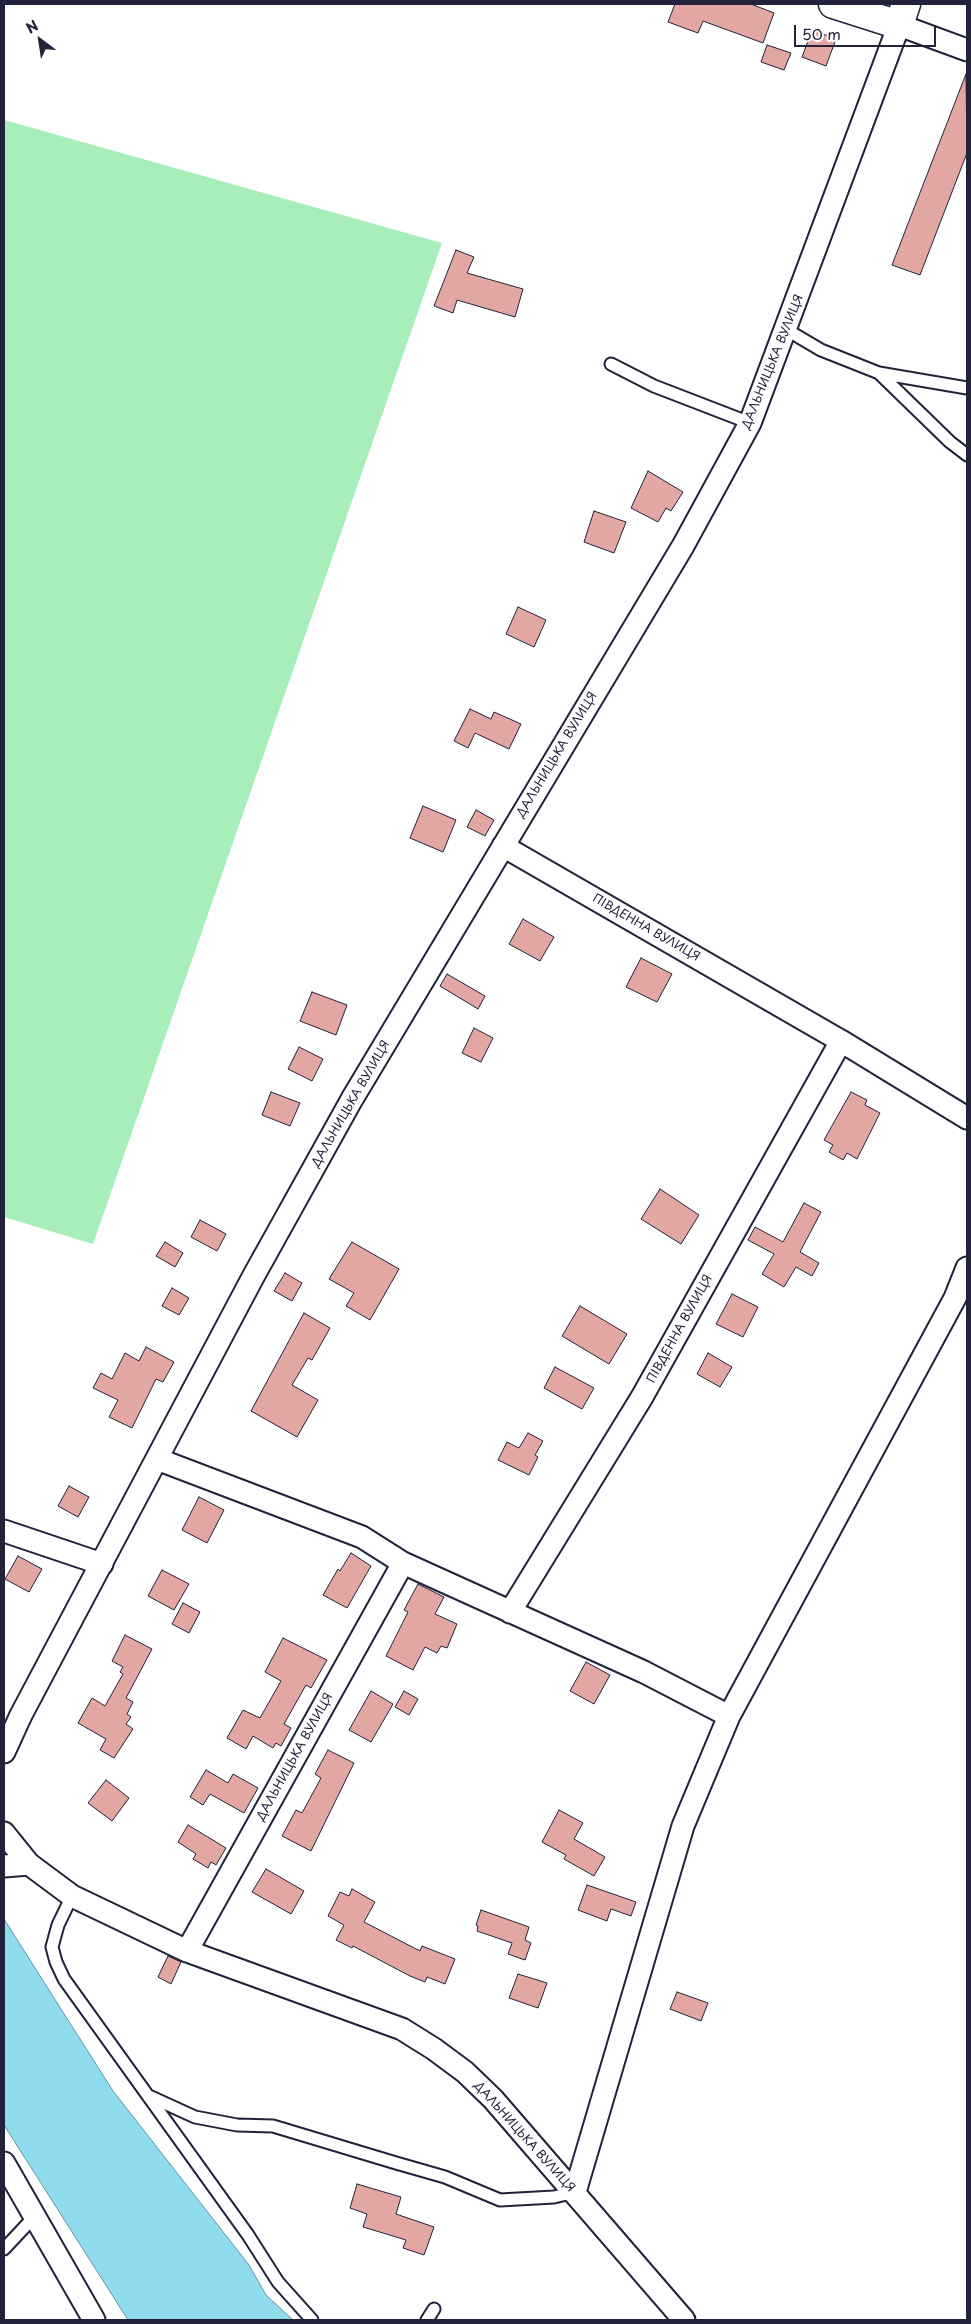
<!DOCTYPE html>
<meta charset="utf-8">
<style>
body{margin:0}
#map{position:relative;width:971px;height:2324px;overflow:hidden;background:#fff;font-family:"Playpen Sans",sans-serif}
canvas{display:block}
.frame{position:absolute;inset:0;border:5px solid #22223b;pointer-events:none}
.north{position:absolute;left:15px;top:15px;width:50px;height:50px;-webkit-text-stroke:4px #fff;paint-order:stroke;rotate:329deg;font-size:14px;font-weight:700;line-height:20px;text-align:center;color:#22223b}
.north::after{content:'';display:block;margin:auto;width:18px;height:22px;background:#22223b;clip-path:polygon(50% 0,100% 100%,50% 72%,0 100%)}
.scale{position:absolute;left:794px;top:25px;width:142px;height:22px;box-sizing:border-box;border:2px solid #22223b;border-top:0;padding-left:6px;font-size:15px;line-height:18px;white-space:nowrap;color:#22223b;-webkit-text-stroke:4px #fff;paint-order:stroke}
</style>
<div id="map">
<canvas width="971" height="2324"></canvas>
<div class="frame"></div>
<div class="north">N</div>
<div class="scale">50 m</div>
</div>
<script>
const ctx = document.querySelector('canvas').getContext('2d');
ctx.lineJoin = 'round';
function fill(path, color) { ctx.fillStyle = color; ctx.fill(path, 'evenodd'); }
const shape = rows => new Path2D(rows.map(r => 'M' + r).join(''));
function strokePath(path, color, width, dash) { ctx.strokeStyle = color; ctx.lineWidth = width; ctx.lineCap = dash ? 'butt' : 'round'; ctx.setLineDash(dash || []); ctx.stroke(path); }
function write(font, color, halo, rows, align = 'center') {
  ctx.font = font + ' "Playpen Sans",sans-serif'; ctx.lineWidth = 4.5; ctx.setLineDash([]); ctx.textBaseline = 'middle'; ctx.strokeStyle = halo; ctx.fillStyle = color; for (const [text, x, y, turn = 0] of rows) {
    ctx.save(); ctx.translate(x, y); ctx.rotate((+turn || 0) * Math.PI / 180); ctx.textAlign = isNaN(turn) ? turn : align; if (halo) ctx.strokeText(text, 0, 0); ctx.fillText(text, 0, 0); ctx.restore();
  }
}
const green = shape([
 [4,120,442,243,93,1244,4,1217]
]);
const water = shape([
 [4,1919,113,2091,249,2265,266,2295,293,2320,128,2320,4,2125,4,1919]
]);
const building = shape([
 [675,4,751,4,774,13,763,43,703,21,698,33,668,22,675,4],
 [812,30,836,39,826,66,802,57,812,30],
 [767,45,791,53,784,70,761,62,767,45],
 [966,74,967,153,920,275,892,265,966,74],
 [456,250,474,257,467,273,523,289,515,317,457,300,453,313,434,306,456,250],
 [648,471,683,492,671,511,666,508,658,522,631,508,648,471],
 [594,511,626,522,614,553,584,542,594,511],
 [518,607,546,620,534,647,506,634,518,607],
 [470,709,491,719,494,712,521,724,509,749,475,733,468,748,454,741,470,709],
 [423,806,456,820,443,852,410,838,423,806],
 [476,810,494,820,485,836,467,827,476,810],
 [523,919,554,937,540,961,509,944,523,919],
 [641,958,672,974,657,1002,626,987,641,958],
 [447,974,485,996,478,1009,440,986,447,974],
 [312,992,347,1005,336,1035,300,1021,312,992],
 [474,1028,493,1038,481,1062,462,1053,474,1028],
 [299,1047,323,1059,312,1081,288,1069,299,1047],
 [271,1092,300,1103,290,1126,262,1115,271,1092],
 [851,1092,867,1100,865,1105,880,1113,857,1159,847,1153,843,1160,829,1152,833,1145,824,1140,851,1092],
 [660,1189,699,1215,681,1244,641,1219,660,1189],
 [804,1203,821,1212,800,1252,819,1263,812,1276,796,1267,784,1287,762,1274,774,1254,748,1240,755,1227,783,1242,804,1203],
 [200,1220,226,1234,217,1251,191,1237,200,1220],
 [165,1242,183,1253,175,1267,156,1256,165,1242],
 [352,1242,399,1269,370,1320,346,1306,354,1293,329,1279,352,1242],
 [285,1273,302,1283,292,1301,274,1291,285,1273],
 [172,1288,189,1298,179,1315,162,1306,172,1288],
 [732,1294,758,1307,743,1337,716,1324,732,1294],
 [580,1306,627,1334,609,1364,562,1336,580,1306],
 [304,1313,330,1328,312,1360,308,1358,292,1385,318,1400,297,1437,251,1411,304,1313],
 [146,1347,174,1362,163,1382,156,1379,132,1428,109,1417,118,1400,93,1388,101,1373,112,1379,125,1353,139,1361,146,1347],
 [708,1353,732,1367,720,1387,697,1374,708,1353],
 [555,1367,594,1388,582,1409,544,1388,555,1367],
 [528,1433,543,1441,535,1455,538,1457,529,1475,498,1460,507,1442,519,1448,528,1433],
 [69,1486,89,1497,78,1517,58,1506,69,1486],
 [199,1497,224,1510,207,1543,182,1530,199,1497],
 [351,1553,371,1566,347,1608,323,1595,338,1569,340,1571,351,1553],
 [18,1556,42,1569,29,1592,5,1579,18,1556],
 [162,1570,189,1584,174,1610,148,1596,162,1570],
 [418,1584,444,1597,435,1614,457,1624,447,1648,441,1646,437,1653,425,1647,413,1670,386,1656,408,1612,404,1610,418,1584],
 [183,1603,200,1612,189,1633,172,1624,183,1603],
 [125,1635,152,1649,126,1698,133,1702,127,1714,131,1717,126,1724,133,1729,114,1758,100,1750,106,1739,78,1723,92,1698,105,1706,123,1674,120,1672,123,1667,112,1661,125,1635],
 [283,1638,327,1660,311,1688,306,1685,284,1724,291,1728,281,1746,276,1743,273,1748,253,1736,246,1749,227,1738,243,1710,260,1718,281,1681,265,1672,283,1638],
 [586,1662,610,1675,594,1704,570,1691,586,1662],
 [371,1691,393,1704,371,1742,349,1730,371,1691],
 [404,1691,418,1699,409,1715,395,1707,404,1691],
 [328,1750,354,1763,311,1851,282,1836,296,1810,302,1813,321,1778,315,1774,328,1750],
 [206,1770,228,1783,233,1774,258,1788,244,1813,210,1794,203,1805,190,1797,206,1770],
 [106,1780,129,1798,112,1821,88,1803,106,1780],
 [559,1810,583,1823,574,1839,605,1857,594,1876,564,1859,566,1855,542,1842,559,1810],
 [188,1825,226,1848,216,1865,211,1862,208,1868,193,1859,196,1854,178,1842,188,1825],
 [266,1869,304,1891,291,1914,252,1892,266,1869],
 [587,1885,636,1902,631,1916,611,1909,607,1921,578,1910,587,1885],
 [352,1889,375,1902,364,1922,420,1951,422,1946,455,1959,445,1984,427,1977,425,1982,410,1976,353,1946,352,1948,336,1940,344,1925,328,1916,340,1892,349,1896,352,1889],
 [481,1910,529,1927,525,1940,531,1943,525,1960,508,1954,512,1943,477,1931,478,1926,476,1925,481,1910],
 [168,1956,181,1962,171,1984,158,1977,168,1956],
 [518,1974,547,1983,538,2008,509,1998,518,1974],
 [677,1992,708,2003,701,2021,670,2009,677,1992],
 [357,2184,401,2197,396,2214,434,2227,424,2255,403,2248,406,2240,363,2227,367,2214,350,2208,357,2184]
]);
const lane = shape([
 [787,330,821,350,879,373,950,442,967,455],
 [611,364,654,386,750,423],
 [879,373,967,388],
 [72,1896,58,1925,52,1947,56,1962,64,1979,248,2235,278,2282,312,2320],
 [149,2096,195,2117,237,2125,273,2126,396,2163,445,2177,500,2200,554,2197,575,2192],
 [4,2249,34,2217],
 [427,2320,434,2309]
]);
const street = shape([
 [503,846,841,1041,967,1118],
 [157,1459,362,1537,403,1563,644,1672,729,1716],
 [4,1531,102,1564],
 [510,1612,642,1397,841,1041],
 [4,1752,21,1715,253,1277,352,1099,683,546,750,423,899,25,967,50],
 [4,1833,29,1864,72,1896,187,1951,402,2029,434,2049,465,2072,493,2099,684,2320],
 [4,1866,29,1864],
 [187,1951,403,1563],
 [4,2163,94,2320],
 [575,2192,683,1826,729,1716,955,1298,967,1268]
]);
const secondary = shape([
 [833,4,899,25,906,4]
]);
const streetNames = [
 ["ДАЛЬНИЦЬКА ВУЛИЦЯ",773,362,-68],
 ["ДАЛЬНИЦЬКА ВУЛИЦЯ",557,755,-59],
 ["ПІВДЕННА ВУЛИЦЯ",646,928,30],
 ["ДАЛЬНИЦЬКА ВУЛИЦЯ",351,1104,-60],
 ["ПІВДЕННА ВУЛИЦЯ",680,1329,-61],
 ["ДАЛЬНИЦЬКА ВУЛИЦЯ",295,1757,-61],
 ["ДАЛЬНИЦЬКА ВУЛИЦЯ",524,2137,48]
];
fill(green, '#a8eeba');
fill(water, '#8fddec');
strokePath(water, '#6392a5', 1);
fill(building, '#e2a7a2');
strokePath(building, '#22223b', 1);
strokePath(lane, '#22223b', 15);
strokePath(street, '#22223b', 25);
strokePath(secondary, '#22223b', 31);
strokePath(lane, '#fff', 11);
strokePath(street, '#fff', 21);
strokePath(secondary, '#fff', 28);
write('12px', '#22223b', '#fff', streetNames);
</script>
